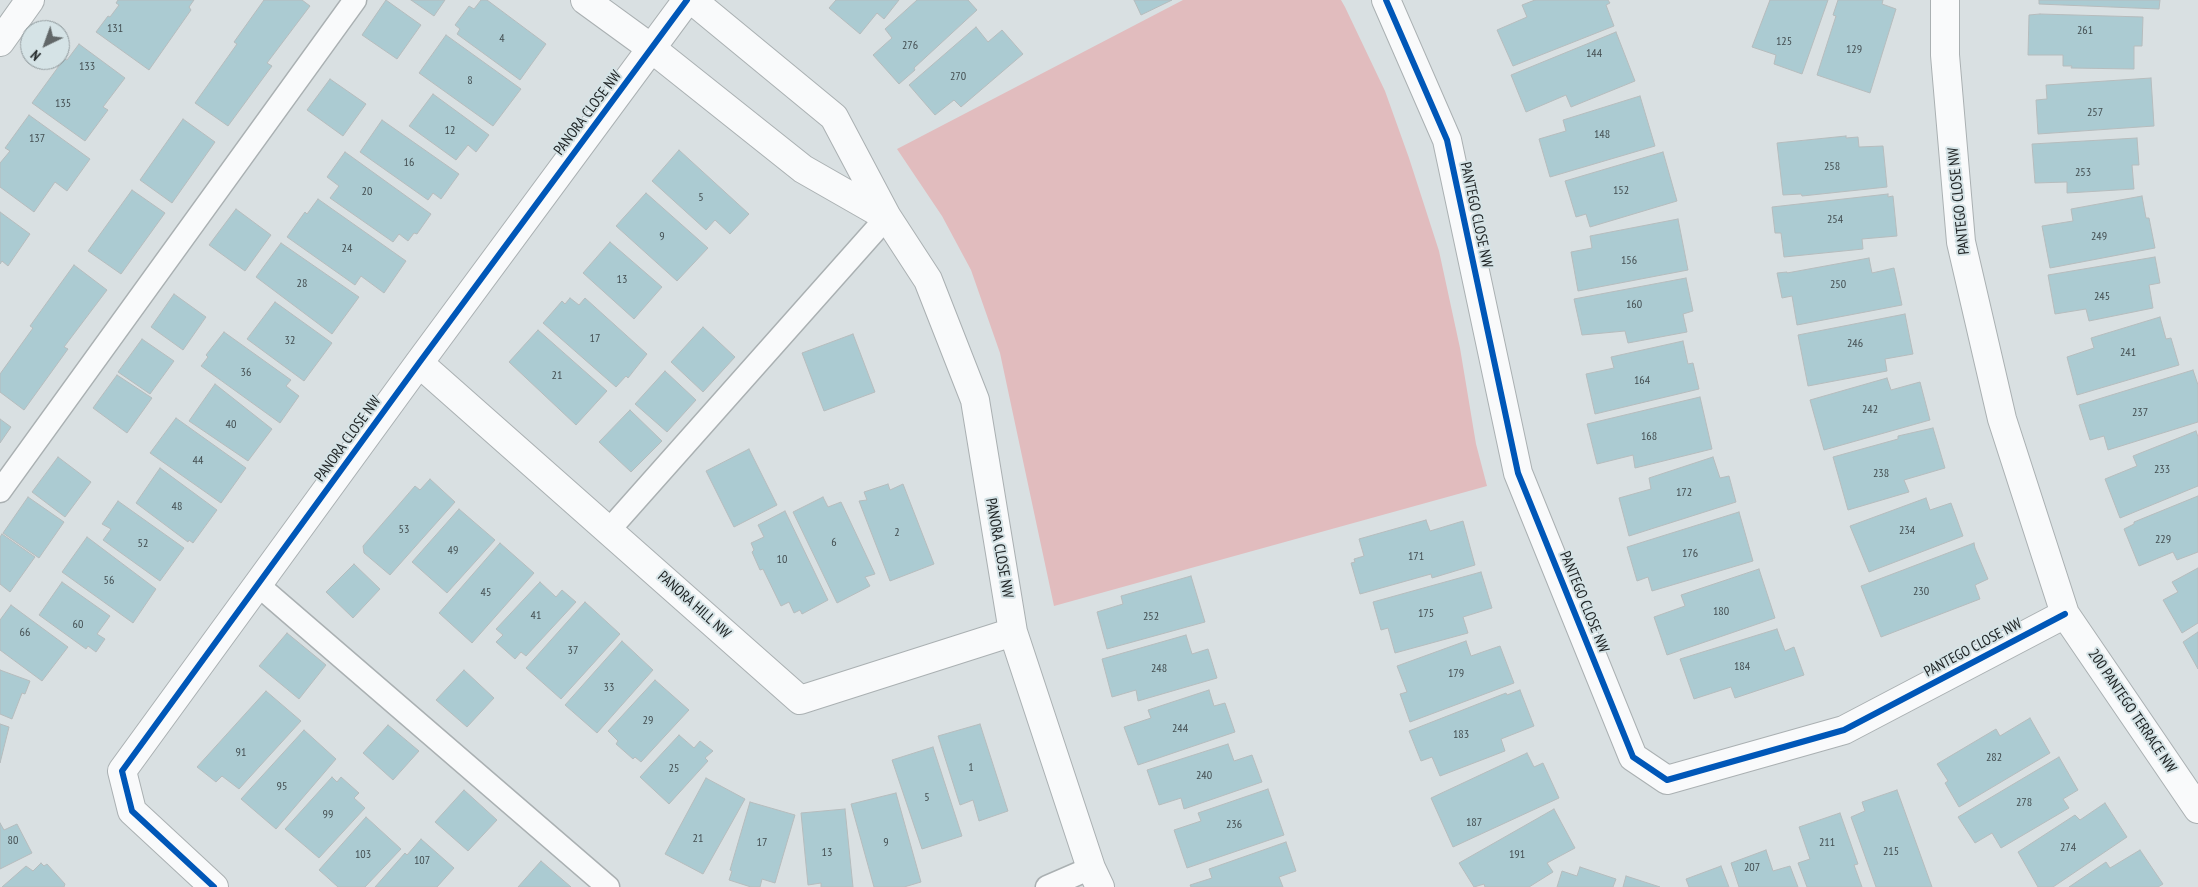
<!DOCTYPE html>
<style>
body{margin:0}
#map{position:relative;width:2198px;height:887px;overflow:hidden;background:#d9e0e2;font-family:"PT Sans Narrow",sans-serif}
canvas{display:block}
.north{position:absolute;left:20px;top:20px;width:50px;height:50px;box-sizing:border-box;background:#d5e3e6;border:1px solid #8d979a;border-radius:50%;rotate:222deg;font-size:14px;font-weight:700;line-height:20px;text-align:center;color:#212627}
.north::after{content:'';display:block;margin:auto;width:18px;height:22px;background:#616768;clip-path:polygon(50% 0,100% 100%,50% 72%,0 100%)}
</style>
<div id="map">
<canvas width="2198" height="887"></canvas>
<div class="north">N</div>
</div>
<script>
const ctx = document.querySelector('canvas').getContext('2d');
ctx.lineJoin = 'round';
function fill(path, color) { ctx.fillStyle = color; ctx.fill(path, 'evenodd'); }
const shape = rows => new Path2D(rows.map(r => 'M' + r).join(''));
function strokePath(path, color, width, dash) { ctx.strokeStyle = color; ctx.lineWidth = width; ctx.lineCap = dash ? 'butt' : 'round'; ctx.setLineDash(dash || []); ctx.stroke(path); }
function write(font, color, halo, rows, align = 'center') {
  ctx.font = font + ' "PT Sans Narrow",sans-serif'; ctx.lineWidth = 4; ctx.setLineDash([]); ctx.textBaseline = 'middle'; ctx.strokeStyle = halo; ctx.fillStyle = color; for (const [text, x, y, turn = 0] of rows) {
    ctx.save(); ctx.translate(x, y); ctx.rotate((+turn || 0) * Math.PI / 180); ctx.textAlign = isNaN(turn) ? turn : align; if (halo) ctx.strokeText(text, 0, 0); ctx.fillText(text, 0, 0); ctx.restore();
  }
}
const green = shape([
 [1183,0,1341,0,1345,7,1385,91,1409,158,1439,251,1460,348,1476,444,1487,486,1054,606,1000,353,971,270,942,216,897,149]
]);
const building = shape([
 [118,0,194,0,189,7,191,10,149,70,96,32,108,16,110,17,119,5,116,3,118,0],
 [264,0,302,0,310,6,267,63,272,66,228,126,195,103,237,44,234,42,264,0],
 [386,0,421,25,397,59,362,35,386,0],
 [411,0,445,0,434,16,411,0],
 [481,0,487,0,546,44,520,80,457,34,460,29,455,25,469,6,474,9,481,0],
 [836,0,899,0,884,19,877,13,860,34,829,8,836,0],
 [917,0,968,0,977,10,914,68,915,70,899,84,873,55,892,38,885,29,917,0],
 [1134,0,1172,0,1141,15,1134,0],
 [1535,0,1608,0,1610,3,1606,5,1614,26,1513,66,1497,30,1527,17,1522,5,1535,0],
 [1770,0,1828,0,1802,74,1774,64,1776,55,1752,47,1770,0],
 [1838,0,1883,0,1882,4,1896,9,1870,93,1817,75,1836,16,1833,15,1838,0],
 [2039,0,2160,0,2159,9,2039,4,2039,0],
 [2040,14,2143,17,2142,46,2134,46,2134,69,2071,68,2072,66,2063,66,2063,55,2028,55,2029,15,2040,14],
 [976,27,988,42,1002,30,1023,54,961,107,954,100,935,115,909,85,976,27],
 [1616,32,1635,81,1571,107,1566,95,1526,112,1511,75,1616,32],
 [446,35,521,89,493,126,419,73,446,35],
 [79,44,125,78,103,107,108,110,85,141,32,103,64,59,67,60,79,44],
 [2151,78,2154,126,2038,134,2036,100,2047,99,2046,85,2151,78],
 [330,79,366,104,343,136,307,110,330,79],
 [433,94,489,135,476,152,468,145,456,160,409,126,433,94],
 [1640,96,1655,146,1550,177,1539,139,1566,131,1563,120,1640,96],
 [29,115,90,159,67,191,55,182,34,212,0,187,0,163,10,151,5,148,29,115],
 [183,119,215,142,172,203,140,180,183,119],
 [382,120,459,174,441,199,433,193,428,200,360,152,382,120],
 [1846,136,1846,138,1858,137,1859,147,1883,146,1887,187,1802,196,1801,194,1783,195,1777,143,1846,136],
 [2137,138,2139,165,2132,165,2134,189,2067,193,2067,182,2035,183,2032,144,2137,138],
 [679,150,749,214,730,234,715,220,706,230,652,181,679,150],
 [345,152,431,214,417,234,414,233,408,241,399,234,393,242,330,198,339,186,327,177,345,152],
 [1663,152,1677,201,1590,227,1586,214,1576,217,1565,181,1663,152],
 [132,190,165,213,121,274,88,251,132,190],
 [646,193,708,248,677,281,616,226,646,193],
 [1888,194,1888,197,1893,196,1897,236,1862,239,1863,249,1784,257,1781,233,1775,233,1772,207,1888,194],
 [2142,196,2146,218,2149,218,2155,248,2050,268,2042,226,2073,221,2071,209,2142,196],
 [318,199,406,261,384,293,361,276,355,285,287,237,305,212,307,214,318,199],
 [236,209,271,235,245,271,209,245,236,209],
 [0,212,30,234,8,266,2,261,0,264,0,212],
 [1678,219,1688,270,1578,291,1571,252,1592,248,1590,236,1678,219],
 [610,242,662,287,634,319,583,273,610,242],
 [281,243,359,297,332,334,256,277,281,243],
 [2155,257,2160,283,2149,285,2153,308,2089,321,2086,309,2055,314,2048,275,2155,257],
 [1869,258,1872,273,1894,268,1902,305,1797,325,1792,296,1782,298,1777,273,1787,272,1787,273,1869,258],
 [74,265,107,290,64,347,68,349,24,410,0,392,0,374,33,328,30,326,74,265],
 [1686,278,1693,311,1683,314,1687,332,1628,343,1625,331,1582,335,1574,299,1686,278],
 [174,294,206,317,183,350,151,327,174,294],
 [570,298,579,305,585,298,647,354,628,378,626,376,616,387,543,323,562,301,565,304,570,298],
 [275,302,332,343,304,381,247,339,275,302],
 [1905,314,1913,354,1885,359,1887,371,1808,386,1798,335,1905,314],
 [2160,317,2166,339,2171,338,2179,365,2077,395,2067,357,2094,348,2091,338,2160,317],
 [703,327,735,357,703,392,671,362,703,327],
 [538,330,607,391,576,425,509,362,538,330],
 [224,332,291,380,286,386,299,396,280,423,201,366,208,357,206,355,224,332],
 [853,334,875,392,824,411,802,353,853,334],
 [142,339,174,361,150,394,118,372,142,339],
 [1683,341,1688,364,1693,363,1699,389,1595,414,1586,374,1614,368,1611,357,1683,341],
 [2193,370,2198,385,2198,422,2108,450,2104,436,2090,440,2079,405,2193,370],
 [665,371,696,400,667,432,635,404,665,371],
 [117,375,152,398,127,433,93,408,117,375],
 [1887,378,1891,390,1920,382,1930,420,1824,450,1810,400,1887,378],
 [215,384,272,429,248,461,189,421,215,384],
 [1700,397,1712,449,1635,468,1633,455,1597,464,1587,424,1700,397],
 [630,410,662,441,631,472,599,442,630,410],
 [176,418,246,468,221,503,150,453,176,418],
 [0,419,11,427,0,443,0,419],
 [1933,428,1945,468,1904,480,1909,492,1848,510,1833,457,1898,439,1898,436,1933,428],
 [2196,431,2198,437,2198,486,2120,518,2105,479,2137,466,2133,456,2196,431],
 [749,449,777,505,734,527,706,471,749,449],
 [58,457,91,482,65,517,32,492,58,457],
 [1713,457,1720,478,1729,476,1736,502,1629,536,1619,498,1651,489,1649,478,1713,457],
 [160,468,217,510,193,543,189,540,188,542,136,503,160,468],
 [430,479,455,502,390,575,364,553,363,546,415,486,420,490,430,479],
 [888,484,890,490,903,484,934,564,890,581,859,501,867,500,864,492,888,484],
 [2198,496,2198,552,2177,560,2173,552,2139,566,2124,529,2134,524,2134,522,2198,496],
 [28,497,64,522,39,558,3,533,28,497],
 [823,497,828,507,841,502,875,574,865,577,870,586,837,603,793,512,823,497],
 [1926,498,1930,510,1951,503,1963,536,1869,572,1850,526,1926,498],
 [118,501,184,548,160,581,103,540,111,529,102,524,118,501],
 [459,509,495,540,447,593,412,562,459,509],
 [785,511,828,600,802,614,800,610,794,613,789,602,781,606,763,569,760,570,752,552,754,550,751,543,764,537,758,525,785,511],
 [1739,512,1753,561,1652,591,1648,577,1637,581,1627,547,1739,512],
 [1426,520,1430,531,1463,521,1475,565,1432,578,1431,574,1360,594,1351,563,1355,562,1354,559,1364,556,1359,539,1426,520],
 [2,534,35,557,10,592,0,584,0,537,2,534],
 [87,537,156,589,133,623,62,572,87,537],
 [500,543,534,573,472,643,439,613,500,543],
 [1974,543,1975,548,1988,579,1975,585,1980,599,1881,637,1861,586,1974,543],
 [354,564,380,589,353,618,326,592,354,564],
 [2198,568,2198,623,2182,633,2163,600,2178,592,2172,582,2198,568],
 [1759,569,1775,618,1667,655,1654,617,1685,606,1681,595,1759,569],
 [1481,572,1492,608,1463,617,1468,633,1395,653,1388,628,1381,630,1373,602,1481,572],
 [1191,576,1205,622,1107,649,1097,612,1123,604,1121,596,1191,576],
 [62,582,110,616,97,634,105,639,96,652,88,646,86,649,39,615,62,582],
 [540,582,556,597,562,590,576,602,526,656,521,652,515,659,496,642,503,635,496,629,540,582],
 [585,602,620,634,561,699,526,668,585,602],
 [11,605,68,647,42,681,0,650,0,620,11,605],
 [1777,629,1785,651,1794,647,1804,675,1735,698,1731,687,1694,699,1680,659,1777,629],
 [2198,632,2198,669,2183,642,2198,632],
 [287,633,326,665,299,699,259,666,287,633],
 [1186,635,1192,654,1208,649,1217,678,1138,701,1136,690,1112,697,1102,659,1186,635],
 [622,641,653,670,597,733,565,705,622,641],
 [1466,641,1471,656,1500,646,1514,683,1410,722,1400,694,1407,692,1397,666,1466,641],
 [0,670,30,681,25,694,22,693,12,719,0,714,0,670],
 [464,670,494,698,467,727,436,700,464,670],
 [655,680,689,710,641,762,635,757,633,759,616,744,618,741,608,731,655,680],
 [1209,690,1214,706,1225,703,1235,732,1138,765,1124,727,1151,718,1148,710,1209,690],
 [1520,690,1534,726,1501,739,1505,751,1440,776,1432,757,1421,761,1409,731,1506,693,1507,695,1520,690],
 [266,691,301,721,239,789,222,776,216,782,197,767,266,691],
 [2030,718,2050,753,1959,807,1945,783,1948,781,1937,764,1996,729,2000,736,2030,718],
 [0,724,9,727,0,763,0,724],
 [980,724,1008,811,979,821,973,800,960,805,938,736,980,724],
 [388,725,419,751,393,780,363,753,388,725],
 [304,730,336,759,276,829,241,799,304,730],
 [679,735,694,748,700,741,713,751,705,758,708,761,669,804,640,777,679,735],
 [1228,744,1234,761,1252,755,1262,782,1184,809,1181,798,1159,805,1147,770,1228,744],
 [933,747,962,836,922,849,892,760,933,747],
 [1527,753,1534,767,1543,763,1559,798,1453,847,1431,798,1527,753],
 [2059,757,2078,790,2063,799,2069,808,2001,848,1992,833,1975,843,1958,817,2059,757],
 [332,777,337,782,341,777,359,793,354,798,365,808,319,858,285,829,332,777],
 [706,778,745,799,703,874,665,854,706,778],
 [1268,789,1284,835,1187,868,1174,830,1201,821,1198,813,1268,789],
 [464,790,497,820,468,851,435,822,464,790],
 [1897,790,1932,887,1876,887,1851,817,1865,811,1862,802,1897,790],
 [896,793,921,882,904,887,874,887,851,804,896,793],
 [750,802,795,815,775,883,762,879,760,887,751,887,729,880,732,871,730,870,750,802],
 [2105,803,2127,837,2053,887,2038,887,2018,852,2075,815,2080,820,2105,803],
 [845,809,853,887,821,887,821,883,808,885,801,813,845,809],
 [1554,809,1575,848,1547,863,1553,872,1529,887,1485,887,1484,884,1474,887,1459,863,1554,809],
 [1840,813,1858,864,1854,865,1862,887,1807,887,1798,863,1810,859,1799,827,1840,813],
 [366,817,401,849,365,887,338,887,319,870,366,817],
 [0,823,4,830,17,824,32,853,0,869,0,823],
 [421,839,454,868,437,887,375,887,405,853,407,855,421,839],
 [1286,842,1296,871,1279,877,1283,887,1191,887,1190,885,1212,878,1209,869,1286,842],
 [1766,850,1773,871,1790,866,1798,887,1739,887,1731,863,1766,850],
 [2140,850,2163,884,2158,887,2069,887,2106,862,2110,868,2140,850],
 [541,861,571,887,518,887,541,861],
 [41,863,44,866,47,864,65,884,64,887,2,887,26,866,33,871,41,863],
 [1721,866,1729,887,1689,887,1686,879,1721,866],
 [1580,867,1616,879,1613,887,1557,887,1562,871,1577,876,1580,867],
 [1626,876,1660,887,1623,887,1626,876]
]);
const lane = shape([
 [0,491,355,0],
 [609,530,887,217],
 [258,585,608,887],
 [1047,887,1091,868]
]);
const street = shape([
 [585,0,651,48,803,169,887,217],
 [692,0,834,117,887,217,928,280,975,400,1013,632,1091,868,1100,887],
 [1386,0,1447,140,1518,473,1633,757,1667,780,1844,730,2065,614],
 [1945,0,1945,55,1961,242,2002,419,2065,614,2198,809],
 [0,42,30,0],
 [419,363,800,700,1013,632],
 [214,887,132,811,122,771,419,363,687,0]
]);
const cycleway = shape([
 [1386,0,1447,140,1518,473,1633,757,1667,780,1844,730,2065,614],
 [214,887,132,811,122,771,419,363,687,0]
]);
const numberNames = [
 ["131",115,29],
 ["261",2085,31],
 ["4",502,39],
 ["125",1784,42],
 ["276",910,46],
 ["129",1854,50],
 ["144",1594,54],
 ["133",87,67],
 ["270",958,77],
 ["8",470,81],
 ["135",63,104],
 ["257",2095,113],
 ["12",450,131],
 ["148",1602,135],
 ["137",37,139],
 ["16",409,163],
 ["258",1832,167],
 ["253",2083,173],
 ["152",1621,191],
 ["20",367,192],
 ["5",701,198],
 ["254",1835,220],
 ["9",662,237],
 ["249",2099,237],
 ["24",347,249],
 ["156",1629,261],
 ["13",622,280],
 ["28",302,284],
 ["250",1838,285],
 ["245",2102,297],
 ["160",1634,305],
 ["17",595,339],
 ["32",290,341],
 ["246",1855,344],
 ["241",2128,353],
 ["36",246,373],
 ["21",557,376],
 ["164",1642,381],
 ["242",1870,410],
 ["237",2140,413],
 ["40",231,425],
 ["168",1649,437],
 ["44",198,461],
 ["233",2162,470],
 ["238",1881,474],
 ["172",1684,493],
 ["48",177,507],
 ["53",404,530],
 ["234",1907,531],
 ["2",897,533],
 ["229",2163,540],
 ["6",834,543],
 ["52",143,544],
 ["49",453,551],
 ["176",1690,554],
 ["171",1416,557],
 ["10",782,560],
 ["56",109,581],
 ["230",1921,592],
 ["45",486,593],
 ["180",1721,612],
 ["175",1426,614],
 ["41",536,616],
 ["252",1151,617],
 ["60",78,625],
 ["66",25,633],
 ["37",573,651],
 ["184",1742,667],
 ["248",1159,669],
 ["179",1456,674],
 ["33",609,688],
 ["29",648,721],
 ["244",1180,729],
 ["183",1461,735],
 ["91",241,753],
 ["282",1994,758],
 ["1",971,768],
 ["25",674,769],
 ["240",1204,776],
 ["95",282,787],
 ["5",927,798],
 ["278",2024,803],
 ["99",328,815],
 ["187",1474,823],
 ["236",1234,825],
 ["21",698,839],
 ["80",13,841],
 ["17",762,843],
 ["9",886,843],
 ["211",1827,843],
 ["274",2068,848],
 ["215",1891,852],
 ["13",827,853],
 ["103",363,855],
 ["191",1517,855],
 ["107",422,861],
 ["207",1752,868]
];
const streetNames = [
 ["PANORA CLOSE NW",588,113,-53],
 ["PANTEGO CLOSE NW",1959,201,-96],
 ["PANTEGO CLOSE NW",1476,215,78],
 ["PANORA CLOSE NW",348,439,-54],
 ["PANORA CLOSE NW",999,548,80],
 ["PANTEGO CLOSE NW",1584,602,68],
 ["PANORA HILL NW",694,605,42],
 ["PANTEGO CLOSE NW",1973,648,-28],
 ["200 PANTEGO TERRACE NW",2132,711,56]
];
fill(green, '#e1bcbe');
fill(building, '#abcbd2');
strokePath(building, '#b6bcbd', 1);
strokePath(lane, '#aab0b2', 25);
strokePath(street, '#aab0b2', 30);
strokePath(lane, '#f9fafb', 22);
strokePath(street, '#f9fafb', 28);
strokePath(cycleway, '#0057b8', 6);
write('12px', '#444f52', null, numberNames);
write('15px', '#212627', '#d5e3e6', streetNames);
</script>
